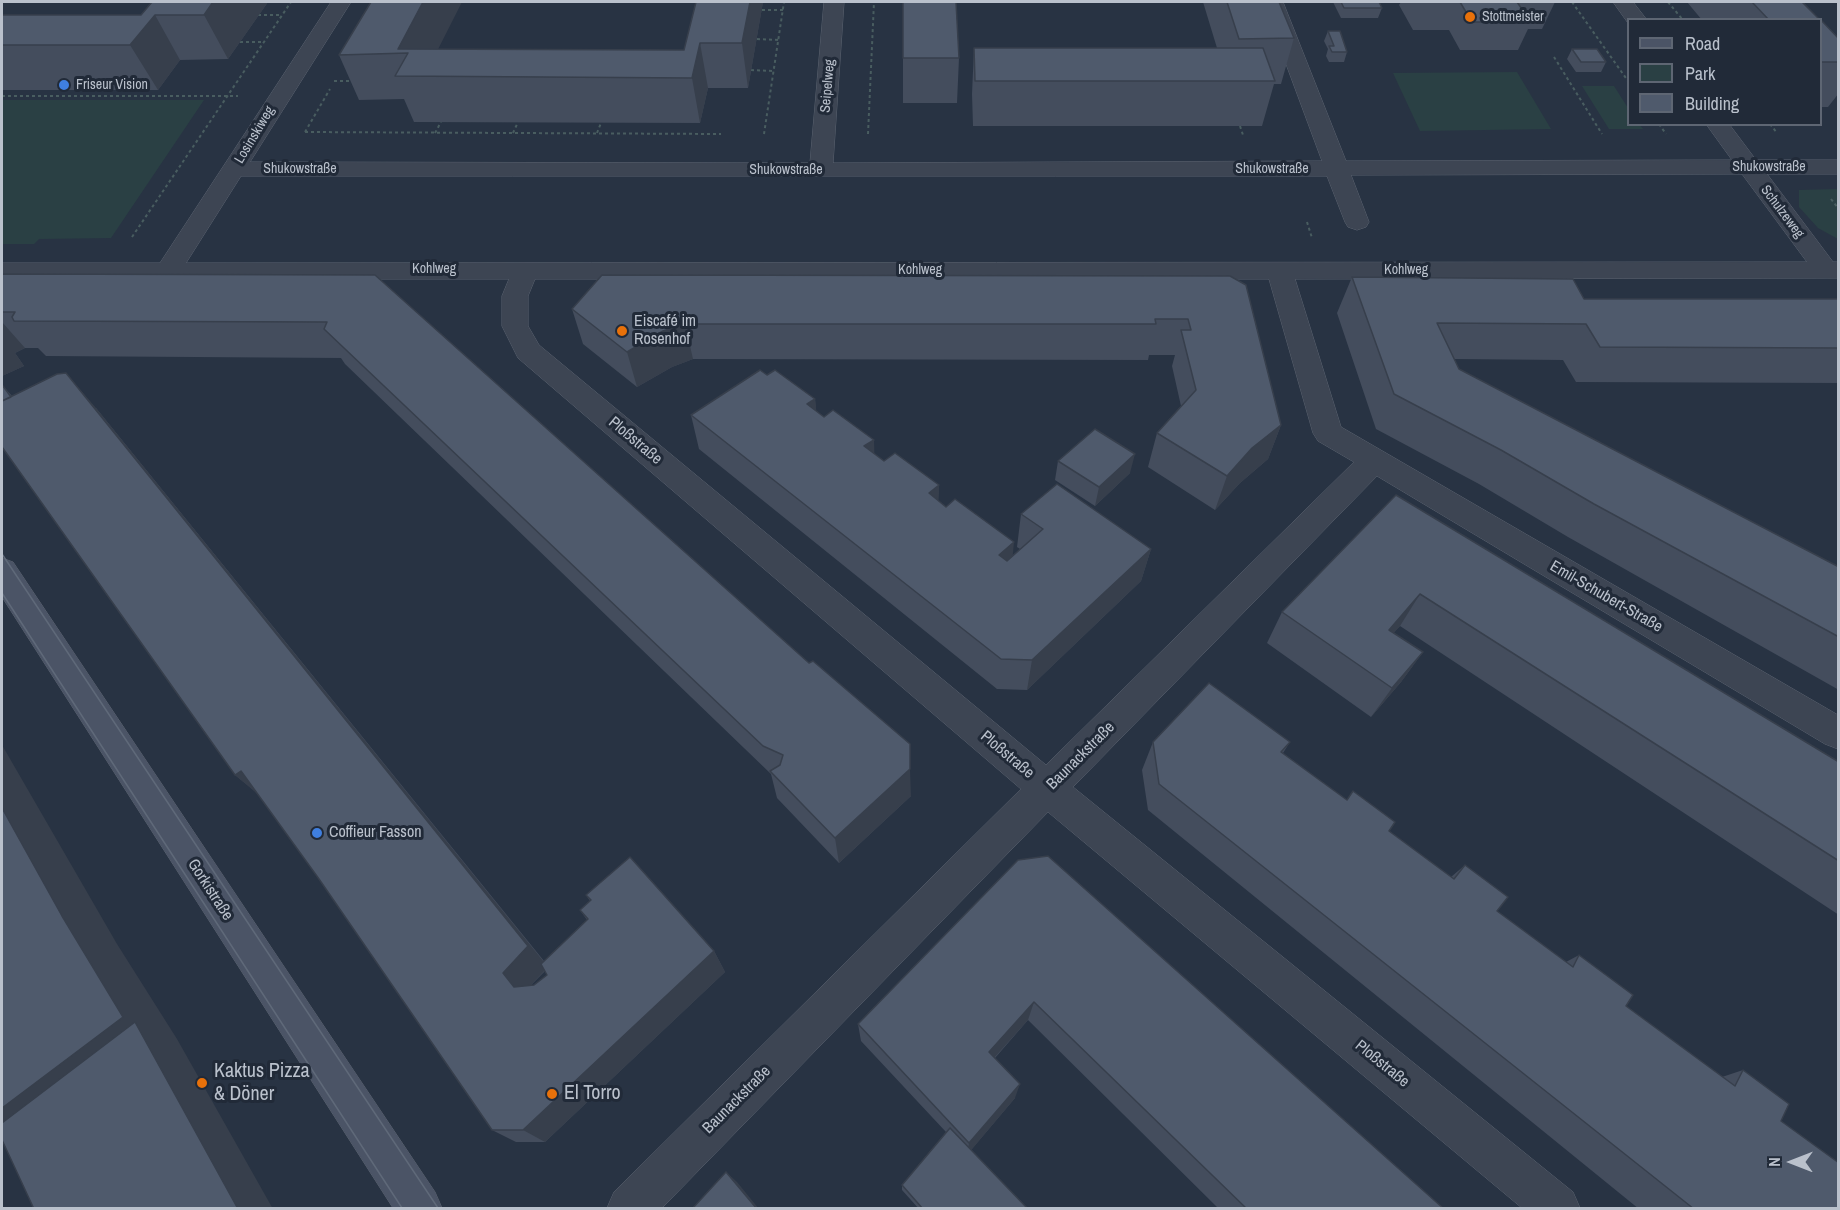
<!DOCTYPE html>
<meta charset="utf-8">
<style>
body{margin:0}
#map{position:relative;width:1840px;height:1210px;overflow:hidden;background:#283343;font-family:"Archivo Narrow",sans-serif}
canvas{display:block}
.frame{position:absolute;inset:0;border:3px solid #bac1cc;pointer-events:none}
.legend{position:absolute;left:1627px;top:18px;width:195px;height:108px;box-sizing:border-box;background:#212a38;border:2px solid #5e6673;margin:0;padding:8px 10px;list-style:none;font-size:18px;color:#bac1cc}
.legend li{display:flex;align-items:center;gap:12px;height:30px}
.legend b{width:30px;border:2px solid #5e6673}
.north{position:absolute;left:1762px;top:1132px;width:60px;height:60px;-webkit-text-stroke:4px #212a38;paint-order:stroke;rotate:270deg;font-size:16px;font-weight:700;line-height:24px;text-align:center;color:#bac1cc}
.north::after{content:'';display:block;margin:auto;width:21px;height:27px;background:#bac1cc;clip-path:polygon(50% 0,100% 100%,50% 72%,0 100%)}
</style>
<div id="map">
<canvas width="1840" height="1210"></canvas>
<div class="frame"></div>
<ul class="legend">
<li><b style="height:8px;background:#4b5466"></b>Road</li>
<li><b style="height:16px;background:#2a4044"></b>Park</li>
<li><b style="height:16px;background:#4f5a6c"></b>Building</li>
</ul>
<div class="north">N</div>
</div>
<script>
const ctx = document.querySelector('canvas').getContext('2d');
ctx.lineJoin = 'round';
function fill(path, color) { ctx.fillStyle = color; ctx.fill(path, 'evenodd'); }
const shape = rows => new Path2D(rows.map(r => 'M' + r).join(''));
function strokePath(path, color, width, dash) { ctx.strokeStyle = color; ctx.lineWidth = width; ctx.lineCap = dash ? 'butt' : 'round'; ctx.setLineDash(dash || []); ctx.stroke(path); }
function write(font, color, halo, rows, align = 'center') {
  ctx.font = font + ' "Archivo Narrow",sans-serif'; ctx.lineWidth = 6; ctx.setLineDash([]); ctx.textBaseline = 'middle'; ctx.strokeStyle = halo; ctx.fillStyle = color; for (const [text, x, y, turn = 0] of rows) {
    ctx.save(); ctx.translate(x, y); ctx.rotate((+turn || 0) * Math.PI / 180); ctx.textAlign = isNaN(turn) ? turn : align; if (halo) ctx.strokeText(text, 0, 0); ctx.fillText(text, 0, 0); ctx.restore();
  }
}
const green = shape([
 [1517,72,1551,129,1420,131,1393,73],
 [1582,86,1614,86,1628,108,1628,124,1640,125,1643,129,1609,129],
 [2,100,204,100,111,238,39,239,34,244,2,244],
 [1838,189,1838,239,1818,228,1799,207,1799,190]
]);
const path = shape([
 [1572,2,1628,81],
 [1668,2,1683,20],
 [762,10,783,10],
 [258,15,282,15],
 [757,39,778,40],
 [240,42,264,42],
 [1554,57,1602,134],
 [751,70,774,71],
 [334,81,354,81],
 [2,96,238,96],
 [1659,124,1666,134],
 [1770,124,1777,133],
 [1240,126,1243,135],
 [305,132,721,134],
 [305,132,330,89],
 [435,133,441,122],
 [513,133,518,122],
 [597,133,601,123],
 [764,134,784,2],
 [868,134,874,2],
 [1831,199,1838,208],
 [1307,222,1312,238],
 [132,237,291,2]
]);
const minor = shape([
 [331,2,351,2,250,162,810,163,824,2,844,2,833,163,1322,161,1263,2,1283,2,1346,161,1732,160,1706,124,1729,124,1756,160,1838,160,1838,174,1767,174,1833,262,1838,262,1838,278,1295,279,1341,427,1838,715,1838,749,1825,744,1377,476,1073,787,1573,1192,1580,1208,1522,1208,1048,812,662,1208,607,1208,614,1192,1021,789,518,358,502,326,502,296,509,279,2,279,2,263,160,263,331,2],
 [1742,174,1807,262,186,263,241,176,1327,176,1345,222,1348,227,1357,230,1366,227,1369,222,1351,175,1742,174],
 [535,279,1269,279,1313,433,1318,441,1354,462,1046,765,539,345,528,326,528,296,535,279],
 [1613,2,1633,2,1647,20,1628,20,1628,23,1613,2]
]);
const secondary = shape([
 [2,558,13,562,435,1192,442,1208,393,1208,2,597,2,558]
]);
const tram = shape([
 [2,554,438,1208],
 [2,593,402,1208]
]);
const wall = shape([
 [268,2,228,59,180,60,158,90,2,90,2,15,141,15],
 [696,2,763,2,748,88,708,88,700,123,414,122,404,99,359,100,339,55,438,49,684,50],
 [1203,2,1279,2,1294,38,1281,84,1274,84,1262,126,973,126,972,94,974,48,1217,48],
 [1333,2,1379,2,1382,8,1378,18,1341,18],
 [1401,2,1555,2,1542,29,1528,29,1518,50,1460,50,1449,30,1413,30,1399,5],
 [1687,2,1803,2,1820,20,1702,20],
 [1821,20,1839,39,1839,93,1828,107,1821,107],
 [1328,31,1347,52,1344,62,1329,62,1326,56,1328,49,1324,41],
 [1572,49,1606,62,1601,72,1576,72,1567,59],
 [903,58,959,58,957,103,903,103],
 [2,274,375,275,911,796,839,863,777,798,771,774,345,364,341,358,46,356,38,348,25,348,15,353,24,366,2,376],
 [1230,276,1281,425,1268,459,1240,483,1215,510,1148,467,1157,433,1181,406,1172,366,1175,355,1149,355,1148,360,693,359,672,367,637,387,583,344,572,309],
 [1352,277,1584,299,1839,299,1839,383,1576,382,1563,360,1454,359,1459,369,1839,567,1839,690,1568,537,1479,484,1376,429,1337,313],
 [767,375,815,399,816,411,824,417,874,440,874,454,884,461,939,485,938,501,1013,555,1020,549,1017,547,1021,514,1151,549,1141,581,1027,690,997,689,699,449,691,415],
 [3,386,12,396,96,408,544,961,587,920,580,910,590,901,586,895,714,951,725,972,545,1142,516,1142,492,1130,319,879,256,792,235,775],
 [545,971,547,975,534,985,531,985],
 [1058,461,1130,473,1095,506,1055,480],
 [1396,495,1839,762,1839,915,1400,626,1393,633,1423,652,1401,682,1371,717,1267,643,1282,612],
 [1153,742,1290,742,1283,753,1451,877,1465,865,1497,911,1566,962,1579,955,1626,1006,1722,1077,1743,1070,1781,1121,1839,1209,1639,1209,1148,810,1142,770],
 [1018,860,1444,1209,1219,1209,1028,1020,995,1058,1015,1098,971,1150,1028,1209,919,1209,902,1190,902,1185,946,1132,861,1041,858,1024]
]);
const shadedWall = shape([
 [213,2,268,2,228,59,204,15],
 [423,2,462,2,424,77,408,53,398,49],
 [750,2,763,2,748,88,742,43],
 [155,15,180,60,158,90,130,45],
 [700,43,708,88,700,123,692,78],
 [2,322,25,348,15,353,24,366,2,376],
 [685,324,693,359,672,367,637,387,627,352,663,331],
 [66,373,96,408,548,967,524,992,514,987,503,973],
 [815,399,819,434,807,404],
 [1281,425,1268,459,1240,483,1215,510,1227,476,1252,448],
 [874,440,875,474,864,446],
 [1135,454,1130,473,1095,506,1099,487],
 [939,485,938,518,929,493],
 [1014,542,1011,574,999,555],
 [1151,549,1141,581,1027,690,1032,660],
 [1420,594,1400,626,1369,661,1389,630],
 [1423,652,1401,682,1371,717,1392,688],
 [2,745,117,944,177,1039,273,1209,238,1209,2,1128,2,1108,62,916,2,808],
 [910,769,911,796,839,863,835,838],
 [241,771,267,802,235,775],
 [714,951,725,972,545,1142,523,1130],
 [1034,1002,1028,1020,985,1068,989,1052],
 [1020,1084,1015,1098,967,1155,969,1143],
 [726,1172,737,1182,759,1209,757,1209]
]);
const building = shape([
 [152,2,213,2,204,15,155,15,130,45,2,45,2,15,141,15,152,2],
 [371,2,423,2,398,49,684,50,696,2,750,2,742,43,700,43,692,78,395,76,408,53,339,55,371,2],
 [903,2,956,2,959,58,903,58,903,2],
 [1227,2,1279,2,1294,38,1239,39,1227,2],
 [1341,2,1379,2,1382,8,1344,8,1341,2],
 [1423,2,1555,2,1517,2,1531,22,1472,22,1460,2,1423,2],
 [1752,2,1802,2,1820,20,1769,20,1752,2],
 [1821,20,1839,39,1839,62,1821,62,1821,20],
 [1328,31,1340,31,1347,52,1332,52,1329,46,1334,46,1328,31],
 [974,48,1263,48,1275,81,975,81,974,48],
 [1572,49,1597,49,1606,62,1581,62,1572,49],
 [2,274,375,275,809,663,813,661,910,744,910,769,835,838,770,771,780,765,783,755,763,746,324,329,327,322,14,321,12,317,15,312,2,312,2,274],
 [602,275,1230,276,1246,285,1281,425,1252,448,1227,476,1157,433,1196,390,1181,330,1191,330,1188,319,1155,319,1156,324,685,324,663,331,627,352,572,309,602,275],
 [1352,277,1573,279,1584,299,1839,299,1839,348,1600,347,1586,324,1437,323,1459,369,1839,567,1839,637,1594,504,1501,450,1394,394,1352,277],
 [760,370,767,375,775,370,815,399,807,404,824,417,833,410,874,440,864,446,884,461,895,453,939,485,929,493,946,507,955,499,1014,542,999,555,1007,561,1043,529,1021,514,1057,484,1151,549,1032,660,1001,659,691,415,760,370],
 [66,373,528,946,503,973,514,987,534,985,547,975,541,964,588,919,580,910,591,900,586,895,630,857,714,951,523,1130,492,1130,319,879,241,771,235,775,2,447,2,401,57,374,66,373],
 [3,386,11,397,2,401,2,387,3,386],
 [1095,429,1135,454,1099,487,1058,461,1095,429],
 [1396,495,1839,762,1839,861,1420,594,1389,630,1423,652,1392,688,1282,612,1396,495],
 [1209,683,1290,742,1281,752,1347,800,1353,791,1395,822,1389,831,1454,879,1465,865,1508,897,1497,911,1573,967,1579,955,1633,995,1626,1006,1735,1086,1743,1070,1789,1104,1781,1121,1839,1163,1839,1209,1694,1209,1159,784,1153,742,1209,683],
 [2,808,62,916,123,1017,2,1108,2,808],
 [1048,856,1444,1209,1247,1209,1034,1002,989,1052,1020,1084,969,1143,858,1024,1018,860,1048,856],
 [135,1022,238,1209,34,1209,2,1140,2,1123,135,1022],
 [950,1128,1028,1209,923,1209,902,1185,950,1128],
 [726,1172,757,1209,692,1209,726,1172]
]);
const markers = [
 [1470,17,6,"#e8710a"],
 [64,85,6,"#3f7fe0"],
 [622,331,6,"#e8710a"],
 [317,833,6,"#3f7fe0"],
 [202,1083,6,"#e8710a"],
 [552,1094,6,"#e8710a"]
];
const farPoinames = [
 ["Stottmeister",1482,17],
 ["Friseur Vision",76,85]
];
const farStreetnames = [
 ["Seipelweg",828,86,-85],
 ["Losinskiweg",255,135,-59],
 ["Shukowstraße",1769,167],
 ["Shukowstraße",300,169],
 ["Shukowstraße",1272,169],
 ["Shukowstraße",786,170],
 ["Schulzeweg",1782,212,53],
 ["Kohlweg",434,269],
 ["Kohlweg",920,270],
 ["Kohlweg",1406,270]
];
const poiNames = [
 ["Eiscafé im",634,322],
 ["Rosenhof",634,340],
 ["Coffieur Fasson",329,833]
];
const streetNames = [
 ["Ploßstraße",635,441,40],
 ["Emil-Schubert-Straße",1606,597,30],
 ["Ploßstraße",1007,755,40],
 ["Baunackstraße",1081,756,-45],
 ["Gorkistraße",210,890,57],
 ["Ploßstraße",1382,1064,39],
 ["Baunackstraße",737,1100,-45]
];
const nearPoinames = [
 ["Kaktus Pizza",214,1072],
 ["& Döner",214,1095],
 ["El Torro",564,1094]
];
fill(green, '#2a4044');
strokePath(minor, '#5b6370', 1);
strokePath(secondary, '#5b6370', 1);
strokePath(path, '#495d60', 2, [3, 3]);
fill(minor, '#3d4553');
fill(secondary, '#4b5466');
strokePath(tram, '#5f6979', 1.5);
fill(wall, '#444d5d');
fill(shadedWall, '#373f4c');
fill(building, '#4f5a6c');
strokePath(building, '#373f4c', 1.5);
for (const [x, y, r, color] of markers) { const dot = new Path2D(); dot.arc(x, y, r, 0, 2 * Math.PI); ctx.fillStyle = color; ctx.fill(dot); strokePath(dot, '#212a38', 2); }
write('14px', '#bac1cc', '#212a38', farPoinames, 'left');
write('14px', '#bac1cc', '#212a38', farStreetnames);
write('16px', '#bac1cc', '#212a38', poiNames, 'left');
write('16px', '#bac1cc', '#212a38', streetNames);
write('20px', '#bac1cc', '#212a38', nearPoinames, 'left');
</script>
